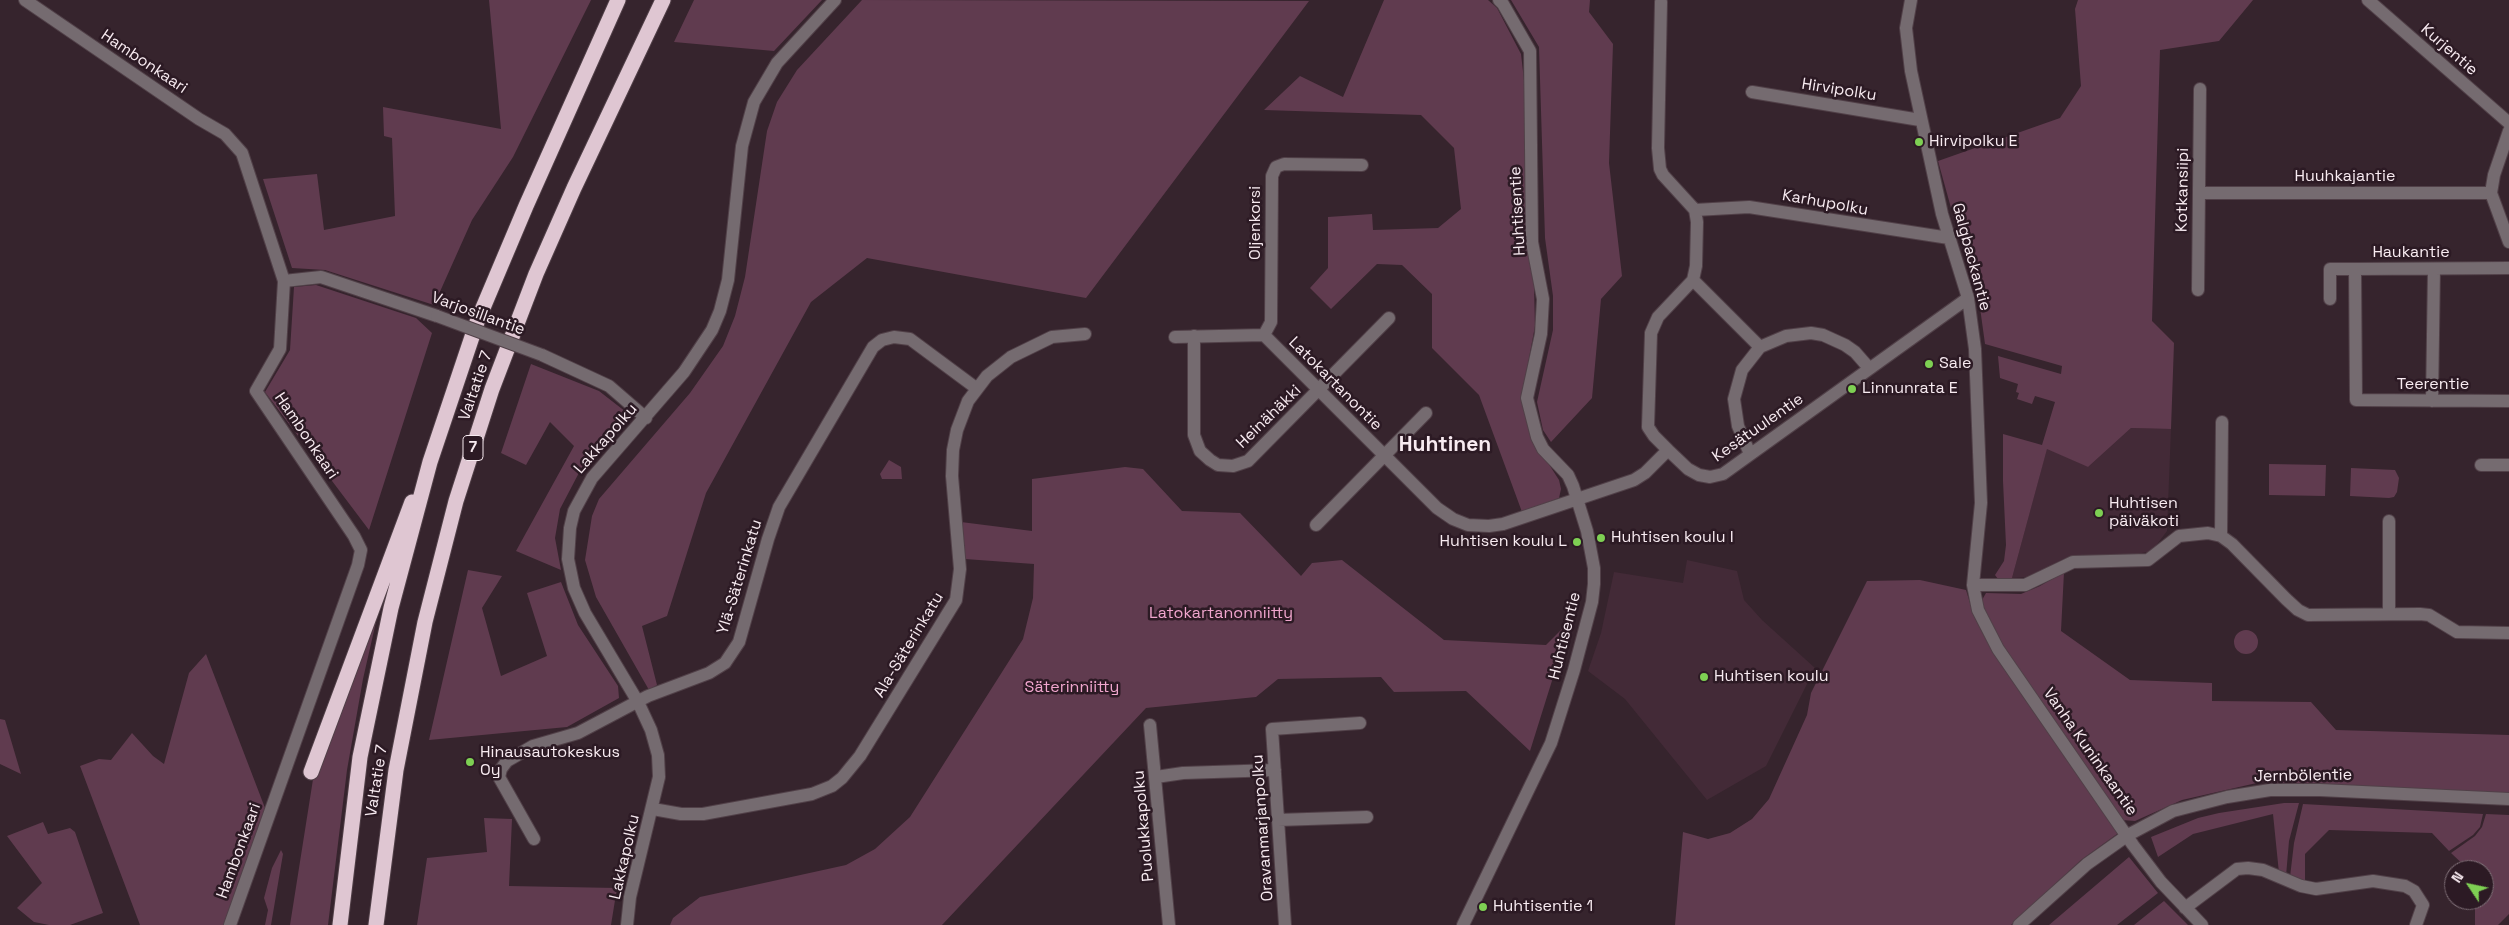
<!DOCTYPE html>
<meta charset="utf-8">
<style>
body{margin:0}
#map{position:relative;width:2509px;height:925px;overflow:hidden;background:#36242d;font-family:"Space Grotesk",sans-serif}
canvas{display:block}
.north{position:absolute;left:2444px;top:860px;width:50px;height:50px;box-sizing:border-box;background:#2c1a24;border:1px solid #7e6e76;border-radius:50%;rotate:304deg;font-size:14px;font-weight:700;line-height:20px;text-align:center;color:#f8ebf1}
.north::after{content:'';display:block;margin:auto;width:18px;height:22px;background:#7ed053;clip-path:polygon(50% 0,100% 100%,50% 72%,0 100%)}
</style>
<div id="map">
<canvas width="2509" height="925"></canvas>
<div class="north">N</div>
</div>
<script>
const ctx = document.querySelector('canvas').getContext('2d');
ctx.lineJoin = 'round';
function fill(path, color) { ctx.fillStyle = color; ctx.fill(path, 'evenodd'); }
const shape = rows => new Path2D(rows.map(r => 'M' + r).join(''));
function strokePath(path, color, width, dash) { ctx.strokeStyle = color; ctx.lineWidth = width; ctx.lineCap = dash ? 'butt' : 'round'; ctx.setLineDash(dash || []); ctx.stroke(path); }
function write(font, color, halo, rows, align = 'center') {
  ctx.font = font + ' "Space Grotesk",sans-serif'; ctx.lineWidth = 5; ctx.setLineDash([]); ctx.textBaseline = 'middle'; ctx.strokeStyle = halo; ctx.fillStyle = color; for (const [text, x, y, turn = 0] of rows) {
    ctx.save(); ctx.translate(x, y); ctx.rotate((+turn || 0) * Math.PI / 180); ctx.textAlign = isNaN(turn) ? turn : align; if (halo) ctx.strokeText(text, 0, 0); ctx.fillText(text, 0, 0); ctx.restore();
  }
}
const built = shape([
 [2131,428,2171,429,2167,531,2152,551,2137,554,2078,556,2063,559,2030,577,2012,578,2047,448,2088,467],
 [1687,560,1737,571,1744,600,1762,620,1815,668,1766,766,1707,800,1625,699,1588,671,1601,633,1614,572,1683,583]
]);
const green = shape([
 [489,0,591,0,513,157,472,220,434,305,325,270,292,268,263,179,317,174,324,230,395,216,392,138,384,136,383,107,501,129],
 [694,0,822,0,774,51,674,42],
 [862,0,1309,1,1086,298,867,258,811,302,706,493,667,616,642,626,657,685,649,690,596,597,585,560,592,516,599,499,690,393,723,346,735,316,745,277,767,131,777,102,797,70],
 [1384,0,1488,0,1497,8,1521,54,1525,89,1527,234,1534,286,1535,326,1522,396,1534,441,1559,480,1561,489,1559,498,1522,512,1479,395,1432,348,1432,294,1402,265,1377,264,1331,309,1310,288,1328,268,1328,217,1372,214,1373,230,1438,228,1461,209,1454,148,1421,115,1264,110,1300,76,1343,97],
 [1511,0,1590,0,1589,12,1613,44,1609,163,1622,276,1601,299,1592,398,1551,442,1543,430,1537,402,1553,330,1553,296,1545,238,1539,47],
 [2078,0,2253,0,2219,41,2160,50,2152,321,2174,343,2171,429,2131,428,2088,467,2047,449,2012,578,1998,579,1995,575,2004,561,2006,545,2003,481,2003,434,2042,445,2055,402,2035,396,2032,404,2017,399,2019,393,2016,392,2018,384,2000,378,1998,356,2061,374,2062,366,1985,344,1978,293,1958,233,1938,161,2060,118,2081,86,2075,9],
 [316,285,416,318,432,333,369,530,265,392,290,350,294,287],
 [531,364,599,391,626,412,628,420,582,467,560,509,555,538,561,570,516,551,574,446,550,422,526,465,501,453],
 [889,460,901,467,902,479,882,479,880,474],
 [2269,464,2326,465,2325,496,2269,495],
 [1125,467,1143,469,1182,511,1240,513,1301,576,1312,563,1342,560,1444,640,1546,645,1571,620,1530,751,1466,691,1394,692,1381,677,1278,679,1256,697,1146,708,942,925,670,925,673,918,700,897,846,865,875,849,910,817,1023,639,1033,598,1034,564,965,559,961,522,1032,531,1032,479],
 [2351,468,2395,470,2399,478,2397,492,2394,497,2389,498,2350,496],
 [468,570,502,576,482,608,501,676,547,656,527,593,561,582,578,625,618,686,619,698,567,727,429,740],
 [2064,572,2061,631,2130,680,2212,683,2212,701,2311,702,2336,730,2509,735,2509,793,2261,782,2182,800,2135,821,2122,820,2004,649,1986,618,1982,600,1986,593,2021,594,2040,586],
 [1920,580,1966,590,1974,616,1985,637,2024,698,2108,811,2117,827,2117,834,2081,860,2011,925,1675,925,1683,832,1708,839,1730,833,1752,819,1769,799,1807,715,1811,693,1867,581],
 [378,613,363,679,347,770,328,925,290,925,314,773],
 '2234 642a12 12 0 1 1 24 0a12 12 0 1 1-24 0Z',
 [206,654,265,808,225,925,140,925,80,766,99,759,111,760,132,733,153,756,164,764,189,673],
 [0,719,5,720,21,774,0,764],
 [2284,803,2299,803,2289,841,2286,876,2279,873,2273,814,2193,834,2158,857,2151,837,2198,818,2219,813],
 [2303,804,2483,814,2480,827,2473,835,2449,851,2432,833,2329,830,2305,854,2305,882,2290,877,2294,843],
 [2486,814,2509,815,2509,914,2498,925,2475,925,2475,900,2484,900,2484,870,2469,870,2451,853,2475,836,2482,827],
 [484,818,512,819,509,886,617,888,611,925,417,925,427,858,487,852],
 [43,822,48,834,70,828,75,832,103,913,70,925,49,925,34,922,17,908,42,883,7,836],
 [281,850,283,854,271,925,265,925,268,910,264,898,272,868],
 [2129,857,2158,893,2117,925,2049,925],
 [2164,901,2188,925,2134,925]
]);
const minor = shape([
 [25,0,199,119,225,134,242,153,284,281,280,349,256,391,354,536,361,550,358,565,230,925],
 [1911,0,1906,28,1911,71,1942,214,1968,298,1975,349,1981,503,1973,585,1978,610,1998,649,2133,845,2161,882,2202,925],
 [2368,0,2509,123],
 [1661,2,1658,148,1660,169,1663,175,1695,210,1697,222,1696,266,1693,280,1658,317,1651,333,1648,427,1654,436,1668,450,1688,469,1699,475,1710,477,1723,474,1968,298],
 [1752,92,1920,120],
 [2509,131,2494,175,2491,193,2509,242],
 [2199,193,2491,193],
 [1695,210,1749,207,1949,238],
 [2509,268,2355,269,2356,400,2509,401],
 [1693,280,1760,347],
 [284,281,321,277,437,316],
 [2198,290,2200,89],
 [2330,299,2330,269,2355,269],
 [1264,335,1271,322,1272,176,1276,167,1284,164,1362,165],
 [1194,336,1194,435,1200,451,1210,460,1218,465,1233,466,1248,461,1389,318],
 [1175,337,1264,335,1437,508,1453,519,1468,525,1489,526,1503,524,1634,480,1645,473,1668,450],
 [542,355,609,386,646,418],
 [2432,401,2434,269],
 [1750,454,1738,426,1734,399,1742,370,1760,347,1786,336,1811,333,1823,335,1845,345,1855,352,1869,368],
 [2481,465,2509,465],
 [1316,525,1426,413],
 [2221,536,2222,422],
 [1973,585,2025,585,2073,562,2148,560,2179,536,2208,533,2221,536,2232,544,2286,599,2298,610,2308,615,2420,614,2429,615,2457,632,2509,633],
 [2389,614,2389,521],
 [1150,725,1169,925],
 [1156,777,1183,773,1275,770],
 [653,809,681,814,703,814,812,794,832,786,842,778,860,756,956,600,960,569,952,476,953,450,957,430,968,401,987,376,1011,357,1052,337,1085,334],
 [1278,820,1367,817],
 [534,839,499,777,501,769,507,761,533,746,578,733,648,696,709,673,725,663,739,642,768,539,779,507,873,347,882,340,894,337,910,339,976,388],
 [2185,908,2237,869,2248,868,2263,870,2301,886,2316,889,2373,881,2405,886,2414,891,2423,905,2416,925],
 [627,925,630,897,659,777,658,755,651,730,638,702,585,613,574,588,568,559,570,528,574,511,592,478,684,372,712,330,720,311,728,280,742,146,754,102,777,63,835,0],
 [1285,925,1272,729,1360,723],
 [1463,925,1551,743,1574,670,1592,602,1594,584,1594,568,1587,531,1573,486,1568,475,1543,449,1537,437,1527,398,1541,334,1543,299,1532,242,1530,51,1503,4,1499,0],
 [2019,925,2087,864,2128,835,2173,811,2227,797,2270,790,2320,790,2509,799]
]);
const highway = shape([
 [311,772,412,502],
 [340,925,360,757,391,608,430,462,477,322,526,206,618,0],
 [376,925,396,770,425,622,456,501,492,389,536,274,574,188,663,0]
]);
const minorBridge = shape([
 [437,316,542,355]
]);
const markers = [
 [1919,142,5,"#7ed053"],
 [1929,364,5,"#7ed053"],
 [1852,389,5,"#7ed053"],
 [2099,513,5,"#7ed053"],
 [1601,538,5,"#7ed053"],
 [1577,542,5,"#7ed053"],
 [1704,677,5,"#7ed053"],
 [470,762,5,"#7ed053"],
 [1483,907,5,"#7ed053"]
];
const shields = [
 [473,448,20]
];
const shieldNames = [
 ["7",473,448]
];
const streetNames = [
 ["Kurjentie",2449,50,41],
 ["Hambonkaari",144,62,34],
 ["Hirvipolku",1839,90,9],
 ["Huuhkajantie",2345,177],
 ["Kotkansiipi",2183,190,-89],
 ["Karhupolku",1825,203,10],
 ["Huhtisentie",1518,211,-93],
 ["Oljenkorsi",1256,223,-90],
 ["Haukantie",2411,253],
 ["Galgbackantie",1971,257,75],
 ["Varjosillantie",478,314,20],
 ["Latokartanontie",1335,384,45],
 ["Teerentie",2433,385],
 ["Valtatie 7",476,386,-71],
 ["Heinähäkki",1269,417,-44],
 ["Kesätuulentie",1758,428,-35],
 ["Hambonkaari",306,436,56],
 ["Lakkapolku",606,439,-49],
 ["Ylä-Säterinkatu",740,577,-73],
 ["Huhtisentie",1565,636,-76],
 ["Ala-Säterinkatu",909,645,-59],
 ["Vanha Kuninkaantie",2090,752,55],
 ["Jernbölentie",2303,776,-1],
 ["Valtatie 7",377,781,-81],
 ["Puolukkapolku",1144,826,-95],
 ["Oravanmarjanpolku",1263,828,-94],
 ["Hambonkaari",239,851,-70],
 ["Lakkapolku",625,857,-77]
];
const poiNames = [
 ["Hirvipolku E",1929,142],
 ["Sale",1939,364],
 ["Linnunrata E",1862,389],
 ["Huhtisen",2109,504],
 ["päiväkoti",2109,522],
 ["Huhtisen koulu I",1611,538],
 ["Huhtisen koulu L",1567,542,"right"],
 ["Huhtisen koulu",1714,677],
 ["Hinausautokeskus",480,753],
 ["Oy",480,771],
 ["Huhtisentie 1",1493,907]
];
const parkNames = [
 ["Latokartanonniitty",1221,614],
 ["Säterinniitty",1072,688]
];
const districtNames = [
 ["Huhtinen",1445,445]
];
fill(built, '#432a37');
fill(green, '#603b4f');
strokePath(minor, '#514048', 14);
strokePath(highway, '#514048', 17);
strokePath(minor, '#756b70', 12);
strokePath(highway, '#dfc6d2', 15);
strokePath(minorBridge, '#514048', 14, []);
strokePath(minorBridge, '#756b70', 12);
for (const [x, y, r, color] of markers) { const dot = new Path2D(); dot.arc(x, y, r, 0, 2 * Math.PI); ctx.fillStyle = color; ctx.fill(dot); strokePath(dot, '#2c1a24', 2); }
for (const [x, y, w] of shields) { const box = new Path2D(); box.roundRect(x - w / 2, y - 12.5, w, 25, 4); ctx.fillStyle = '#2c1a24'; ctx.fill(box); strokePath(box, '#f8ebf1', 1); }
write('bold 15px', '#f8ebf1', null, shieldNames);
write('16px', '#f8ebf1', '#2c1a24', streetNames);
write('16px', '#f8ebf1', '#2c1a24', poiNames, 'left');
write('16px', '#f1a6ce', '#2c1a24', parkNames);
write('bold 21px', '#f8ebf1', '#2c1a24', districtNames);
</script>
